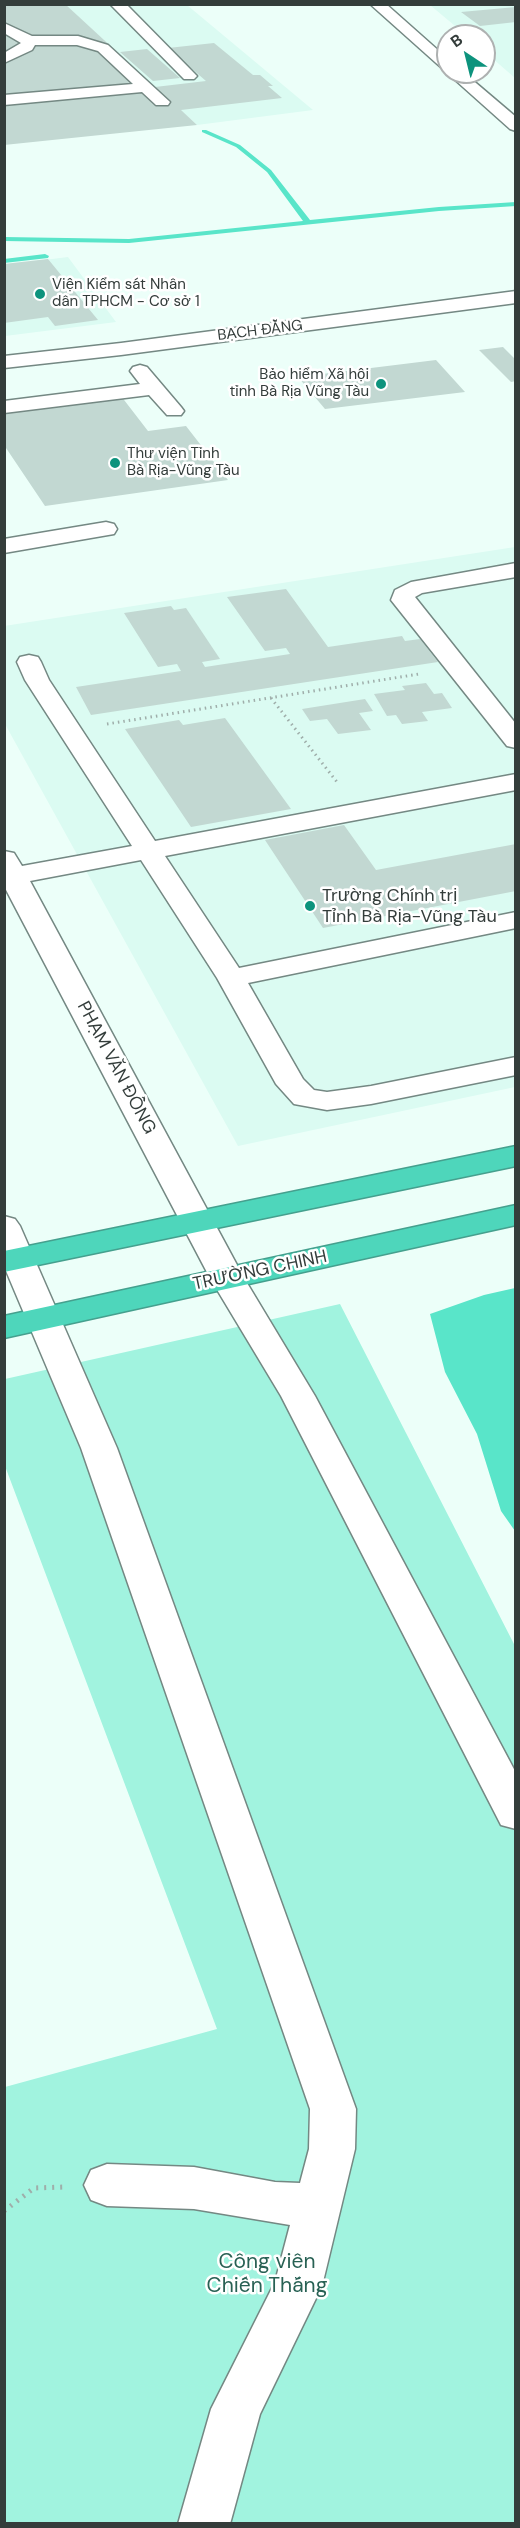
<!DOCTYPE html>
<meta charset="utf-8">
<style>
body{margin:0}
#map{position:relative;width:520px;height:2528px;overflow:hidden;background:#ecfff9;font-family:"DM Sans",sans-serif}
canvas{display:block}
.frame{position:absolute;inset:0;border:6px solid #343d3b;pointer-events:none}
.north{position:absolute;left:436px;top:24px;width:60px;height:60px;box-sizing:border-box;background:#fff;border:2px solid #aeb1b1;border-radius:50%;rotate:325deg;font-size:16px;font-weight:700;line-height:24px;text-align:center;color:#343d3b}
.north::after{content:'';display:block;margin:auto;width:21px;height:27px;background:#0d937d;clip-path:polygon(50% 0,100% 100%,50% 72%,0 100%)}
</style>
<div id="map">
<canvas width="520" height="2528"></canvas>
<div class="frame"></div>
<div class="north">B</div>
</div>
<script>
const ctx = document.querySelector('canvas').getContext('2d');
ctx.lineJoin = 'round';
function fill(path, color) { ctx.fillStyle = color; ctx.fill(path, 'evenodd'); }
const shape = rows => new Path2D(rows.map(r => 'M' + r).join(''));
function strokePath(path, color, width, dash) { ctx.strokeStyle = color; ctx.lineWidth = width; ctx.lineCap = dash ? 'butt' : 'round'; ctx.setLineDash(dash || []); ctx.stroke(path); }
function write(font, color, halo, rows, align = 'center') {
  ctx.font = font + ' "DM Sans",sans-serif'; ctx.lineWidth = 5; ctx.setLineDash([]); ctx.textBaseline = 'middle'; ctx.strokeStyle = halo; ctx.fillStyle = color; for (const [text, x, y, turn = 0] of rows) {
    ctx.save(); ctx.translate(x, y); ctx.rotate((+turn || 0) * Math.PI / 180); ctx.textAlign = isNaN(turn) ? turn : align; if (halo) ctx.strokeText(text, 0, 0); ctx.fillText(text, 0, 0); ctx.restore();
  }
}
const built = shape([
 [65,5,187,5,313,110,197,125],
 [430,5,515,5,515,78,484,51,484,36,467,36],
 [68,257,116,322,5,336,4,265],
 [515,547,515,1087,238,1146,5,724,4,626]
]);
const green = shape([
 [340,1304,515,1646,515,2523,5,2523,5,2087,217,2029,5,1466,5,1379]
]);
const water = shape([
 [515,1288,516,1288,515,1531,501,1511,477,1434,445,1372,430,1314,484,1295]
]);
const stream = shape([
 [202,130,206,130,240,145,271,170,310,220,439,207,516,202,516,206,439,211,129,243,4,241,4,237,129,239,303,221,267,172,236,147,202,132,202,130],
 [45,254,49,256,48,258,4,263,4,259,45,254]
]);
const building = shape([
 [4,4,65,4,155,87,206,81,168,48,214,43,253,75,260,75,273,86,268,86,282,98,181,110,197,125,4,145],
 [516,7,516,22,480,26,461,12],
 [147,49,180,78,153,81,120,52],
 [48,259,57,270,98,320,55,326,48,317,4,323,4,264],
 [503,347,516,360,516,381,511,382,479,350],
 [436,360,465,392,325,409,298,377],
 [121,396,148,431,186,426,228,480,45,506,4,445,4,412],
 [286,589,328,647,402,636,405,641,420,639,438,662,91,715,76,687,181,671,177,664,158,667,124,613,171,606,174,610,186,608,220,659,202,662,205,667,290,654,286,648,265,651,227,597],
 [426,683,434,694,442,693,452,708,422,712,428,721,402,724,396,715,387,716,374,694,405,690,402,686],
 [365,699,373,711,359,713,371,730,338,734,327,719,310,721,302,709],
 [225,718,291,809,191,827,125,729,179,720,183,725],
 [344,825,376,870,516,844,516,891,323,928,265,840]
]);
const pathFar1 = shape([
 [271,698,337,782],
 [107,724,419,674]
]);
const path = shape([
 [4,2211,34,2188,64,2187]
]);
const minor = shape([
 [110,4,126,4,194,73,197,76,194,79,184,79,110,4],
 [370,4,386,4,448,59,448,72,463,72,516,117,516,131,510,129,370,4],
 [4,23,32,36,78,36,108,45,170,102,168,105,156,105,142,92,4,105,4,95,133,84,98,51,77,45,35,45,32,50,4,63,4,53,21,43,4,33,4,23],
 [516,291,516,303,121,355,4,368,4,356,121,343,516,291],
 [140,365,147,367,181,407,184,411,181,415,167,415,149,395,4,413,4,401,140,384,130,371,133,367,140,365],
 [106,522,114,524,117,529,114,534,4,553,4,539,106,522],
 [516,563,516,577,422,593,415,597,516,724,516,748,507,746,391,600,395,590,411,582,516,563],
 [29,655,38,657,41,662,49,680,155,841,516,774,516,790,165,856,239,968,516,912,516,928,248,983,303,1079,314,1090,327,1092,371,1086,516,1057,516,1075,371,1104,327,1110,294,1104,276,1084,217,978,141,860,30,881,244,1278,315,1396,516,1773,516,1829,501,1825,281,1396,210,1278,4,886,4,851,14,853,22,866,132,846,25,680,17,662,20,657,29,655],
 [4,1216,15,1219,20,1226,117,1448,356,2109,355,2149,322,2286,260,2414,230,2524,178,2524,211,2409,275,2282,290,2225,194,2209,107,2206,91,2200,84,2185,91,2170,107,2164,194,2167,275,2182,300,2183,309,2149,310,2109,81,1448,4,1266,4,1216]
]);
const highway = shape([
 [516,1146,516,1166,4,1272,4,1251,516,1146],
 [516,1205,516,1225,4,1338,4,1316,516,1205]
]);
const markers = [
 [40,294,6,"#0d937d"],
 [381,384,6,"#0d937d"],
 [115,463,6,"#0d937d"],
 [310,906,6,"#0d937d"]
];
const farPoinames = [
 ["Viện Kiểm sát Nhân",52,285],
 ["dân TPHCM - Cơ sở 1",52,302],
 ["Bảo hiểm Xã hội",369,375,"right"],
 ["tỉnh Bà Rịa Vũng Tàu",369,392,"right"],
 ["Thư viện Tỉnh",127,454],
 ["Bà Rịa-Vũng Tàu",127,471]
];
const farStreetnames = [
 ["BẠCH ĐẰNG",260,331,-7]
];
const poiNames = [
 ["Trường Chính trị",322,896],
 ["Tỉnh Bà Rịa-Vũng Tàu",322,917]
];
const streetNames = [
 ["PHẠM VĂN ĐỒNG",116,1068,62],
 ["TRƯỜNG CHINH",260,1271,-12]
];
const nearParknames = [
 ["Công viên",267,2262],
 ["Chiến Thắng",267,2286]
];
fill(built, '#dbfbf2');
fill(green, '#a1f3df');
fill(water, '#59e5c9');
fill(stream, '#59e5c9');
fill(building, '#c2d8d2');
strokePath(minor, '#748883', 3);
strokePath(highway, '#45a08e', 3);
strokePath(pathFar1, '#9faeaa', 3, [1.5, 4]);
strokePath(path, '#9faeaa', 5, [2, 6]);
fill(minor, '#fff');
fill(highway, '#4ed6bb');
for (const [x, y, r, color] of markers) { const dot = new Path2D(); dot.arc(x, y, r, 0, 2 * Math.PI); ctx.fillStyle = color; ctx.fill(dot); strokePath(dot, '#fff', 2); }
write('15px', '#343d3b', '#fff', farPoinames, 'left');
write('15px', '#343d3b', '#fff', farStreetnames);
write('18px', '#343d3b', '#fff', poiNames, 'left');
write('18px', '#343d3b', '#fff', streetNames);
write('21px', '#286154', '#fff', nearParknames);
</script>
